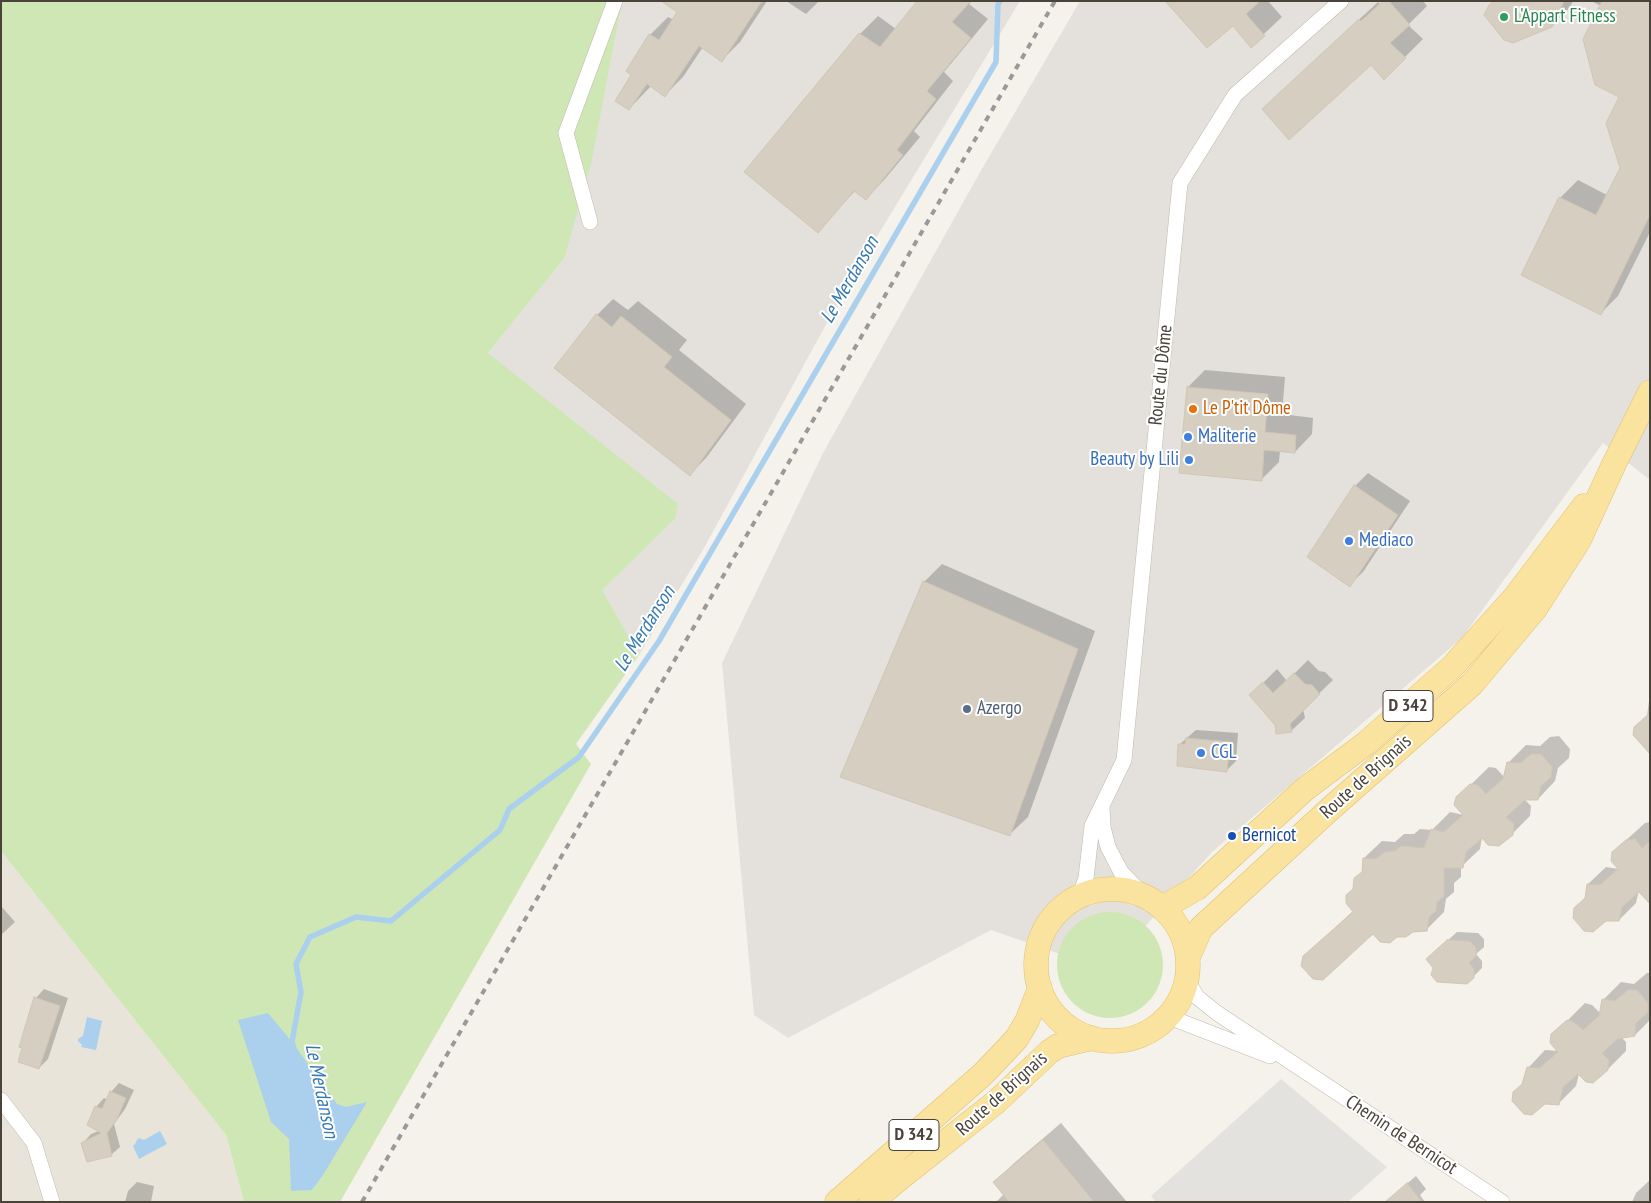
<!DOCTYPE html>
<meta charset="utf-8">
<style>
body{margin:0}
#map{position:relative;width:1651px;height:1203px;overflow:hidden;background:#f5f2eb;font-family:"PT Sans Narrow",sans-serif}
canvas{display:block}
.frame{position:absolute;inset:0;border:2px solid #494339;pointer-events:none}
</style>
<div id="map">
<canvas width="1651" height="1203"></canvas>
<div class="frame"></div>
</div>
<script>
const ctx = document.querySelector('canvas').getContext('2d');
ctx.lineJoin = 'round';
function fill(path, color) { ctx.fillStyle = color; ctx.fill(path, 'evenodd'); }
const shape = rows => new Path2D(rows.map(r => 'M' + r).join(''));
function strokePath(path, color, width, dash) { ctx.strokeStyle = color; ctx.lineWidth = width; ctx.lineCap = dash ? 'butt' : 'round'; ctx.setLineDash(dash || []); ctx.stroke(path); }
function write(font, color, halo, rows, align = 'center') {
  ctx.font = font + ' "PT Sans Narrow",sans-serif'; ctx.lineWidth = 4; ctx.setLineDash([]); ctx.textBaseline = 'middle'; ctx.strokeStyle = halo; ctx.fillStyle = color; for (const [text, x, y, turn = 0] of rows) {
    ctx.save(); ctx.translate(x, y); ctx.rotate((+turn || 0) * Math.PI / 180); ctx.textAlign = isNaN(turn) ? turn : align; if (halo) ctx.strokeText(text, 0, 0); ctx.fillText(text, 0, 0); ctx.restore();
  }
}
const residential = shape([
 [1,851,226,1135,244,1202,1,1202]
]);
const industrial = shape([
 [606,1,1020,1,847,286,704,548,639,655,601,590,675,519,488,353,564,259],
 [1080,1,1650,1,1650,480,1603,443,1462,638,1212,852,1106,970,991,930,788,1038,754,1015,722,663,823,453,979,174]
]);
const green = shape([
 [1,1,622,1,591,164,564,259,488,353,678,504,675,519,602,590,639,655,576,744,591,764,340,1202,244,1202,226,1135,1,851],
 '1057 965a53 53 0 1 1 106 0a53 53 0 1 1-106 0Z'
]);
const parking = shape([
 [1281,1079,1387,1167,1348,1202,1156,1202,1151,1196]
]);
const water = shape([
 [268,1013,292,1042,337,1104,346,1107,367,1102,323,1175,312,1190,291,1191,289,1139,271,1122,238,1020],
 [87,1017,102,1021,96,1050,81,1047,82,1045,78,1041,78,1039,83,1036],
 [160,1131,167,1144,139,1159,133,1146,135,1144,137,1140,139,1138,144,1140]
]);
const shadow = shape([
 [663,1,767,1,740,42,722,60,703,47,683,77,665,95,651,86,629,109,633,75,628,71,650,35,668,17,674,20,679,12],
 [786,1,819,1,806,14],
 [919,1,972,1,969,4,988,19,944,72,953,81,914,131,920,137,884,180,866,198,856,190,817,231,860,34,878,16,896,29],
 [1166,1,1268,1,1282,17,1251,46,1233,24],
 [1383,1,1423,1,1427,6,1408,25,1423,39,1384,78,1371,64,1263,109,1378,2,1380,4],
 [1495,1,1573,1,1570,7,1552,26],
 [1591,1,1650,1,1650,232,1618,296,1600,314,1560,198,1578,180,1607,195,1621,168,1621,97,1601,6],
 [613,299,628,310,638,301,687,340,679,350,746,404,706,458,690,474,555,368,597,315],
 [1205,370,1285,377,1282,414,1313,418,1312,434,1295,452,1280,450,1279,462,1261,480,1188,387],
 [1368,473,1410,501,1363,572,1349,585,1355,486],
 [942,564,1095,631,1028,817,1009,835,924,582],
 [1308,660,1319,671,1325,672,1333,680,1303,709,1305,718,1291,731,1276,724,1251,695,1277,669,1287,681],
 [1649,701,1650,701,1650,747,1635,728,1647,716],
 [1196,730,1238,733,1236,761,1227,770,1180,744],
 [1559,736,1570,749,1569,758,1558,768,1555,781,1538,799,1523,798,1531,806,1530,816,1512,834,1482,837,1480,849,1461,867,1461,877,1454,883,1454,892,1446,899,1444,912,1426,930,1373,933,1304,957,1354,910,1355,888,1363,872,1364,858,1382,841,1395,842,1404,834,1414,834,1420,829,1432,830,1450,812,1464,815,1457,798,1489,767,1496,768,1504,777,1508,763,1526,745,1540,746,1550,737],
 [1650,822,1650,899,1639,890,1636,903,1619,920,1587,897,1588,884,1606,867,1619,869,1613,852,1645,823],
 [1,906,15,922,1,935],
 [1457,932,1478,933,1484,939,1484,947,1476,954,1482,961,1482,968,1473,977,1436,951],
 [1647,973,1650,973,1650,1020,1635,1035,1621,1037,1626,1042,1626,1051,1608,1069,1579,1074,1576,1086,1558,1104,1524,1083,1528,1068,1545,1050,1559,1051,1553,1035,1585,1003,1592,1005,1600,1013,1603,1000,1621,982,1634,984],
 [44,989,68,998,48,1059,39,1068,36,998],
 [119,1083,134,1090,125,1109,114,1124,120,1147,111,1155,83,1143,91,1134,99,1131,96,1107,104,1098,108,1100,111,1092],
 [1061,1123,1127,1202,996,1202,1004,1194,995,1182,1013,1164],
 [1416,1176,1426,1189,1420,1195,1425,1202,1398,1202,1402,1188],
 [1650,1180,1650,1202,1632,1202,1636,1193],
 [137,1182,154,1186,151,1202,125,1202,128,1191]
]);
const stream = shape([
 [294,1048,292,1042,301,992,296,964,310,937,356,917,391,921,500,830,509,809,579,757,659,641,996,62,998,4,1000,1]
]);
const building = shape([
 [661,1,762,1,722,62,699,46,665,97,647,84,629,110,615,101,631,75,626,71,649,34,659,40,677,12,661,1],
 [917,1,971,1,952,22,971,38,927,91,936,99,897,150,903,155,866,200,854,191,818,233,744,172,859,33,880,47,917,1],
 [1165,1,1260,1,1246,14,1265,36,1251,48,1233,26,1207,48,1165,1],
 [1383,1,1389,1,1410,25,1390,43,1406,58,1384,80,1371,65,1289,140,1262,109,1359,19,1361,21,1383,1],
 [1494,1,1564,1,1552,27,1513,43,1504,40,1484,15,1489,5,1494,1],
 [1602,1,1650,1,1650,215,1601,315,1521,275,1559,197,1596,215,1620,168,1606,123,1619,97,1595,85,1583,39,1602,1],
 [596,314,612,327,621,316,672,357,664,367,731,420,690,476,554,368,596,314],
 [1187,387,1268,394,1265,432,1296,435,1295,453,1264,450,1262,481,1179,473,1187,387],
 [1354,485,1398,515,1350,587,1307,557,1354,485],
 [923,581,1078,649,1010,836,840,777,923,581],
 [1294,673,1305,684,1312,685,1320,694,1290,724,1292,732,1276,734,1275,725,1249,695,1263,682,1273,693,1294,673],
 [1650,713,1650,754,1633,735,1634,727,1650,713],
 [1186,738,1230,742,1227,772,1177,766,1178,744,1185,744,1186,738],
 [1531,754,1541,754,1552,767,1551,777,1541,786,1538,800,1525,800,1506,817,1514,824,1513,835,1499,846,1488,845,1482,838,1466,852,1463,868,1444,868,1444,896,1437,902,1436,911,1429,917,1427,931,1413,932,1406,937,1397,937,1390,943,1380,942,1373,934,1323,980,1313,979,1301,966,1303,956,1353,912,1346,903,1346,895,1353,889,1354,878,1362,872,1363,858,1376,859,1385,852,1395,851,1401,846,1424,848,1431,829,1444,832,1463,815,1454,805,1456,797,1470,784,1478,785,1486,794,1503,779,1507,762,1521,763,1531,754],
 [1635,839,1642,848,1650,841,1650,904,1639,892,1622,907,1619,921,1606,921,1593,932,1584,931,1573,918,1574,908,1585,898,1587,884,1600,885,1618,869,1611,861,1612,852,1626,840,1635,839],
 [1447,940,1470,941,1476,948,1476,956,1469,963,1474,969,1474,978,1467,984,1437,982,1431,975,1433,968,1426,959,1447,940],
 [1628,990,1637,990,1648,1003,1648,1012,1636,1023,1635,1036,1617,1039,1602,1053,1609,1060,1608,1070,1593,1083,1586,1082,1578,1074,1563,1087,1559,1105,1545,1104,1532,1115,1524,1114,1512,1101,1513,1092,1522,1084,1527,1067,1540,1068,1558,1052,1550,1043,1551,1034,1567,1020,1574,1022,1583,1030,1599,1016,1602,999,1615,1001,1628,990],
 [34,997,60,1006,39,1069,18,1062,22,1048,19,1047,34,997],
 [110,1091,126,1098,117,1119,107,1133,112,1156,87,1162,81,1143,101,1133,87,1125,95,1106,102,1109,110,1091],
 [1043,1140,1094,1202,1009,1202,993,1182,1043,1140],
 [1407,1183,1422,1202,1385,1202,1407,1183]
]);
const street = shape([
 [590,222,566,133,615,1],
 [1102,807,1103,827,1108,847,1121,872,1143,895],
 [1074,899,1082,889,1086,878,1092,826,1124,760,1180,183,1235,95,1341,1],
 [1187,980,1197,997,1217,1013,1502,1202],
 [1169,1017,1270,1056],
 [1,1100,34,1143,52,1202]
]);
const primary = shape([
 '1036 965a76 76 0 1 1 152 0a76 76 0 1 1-152 0Z',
 [1162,908,1197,888,1305,789,1365,744,1452,667,1515,597,1584,506],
 [1188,957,1201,928,1330,809,1472,684,1535,609,1579,540,1614,464,1650,392],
 [837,1202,982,1075,1007,1049,1017,1038,1027,1021,1040,988],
 [871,1202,900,1178,996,1102,1049,1052,1058,1046,1092,1038]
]);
const rail = shape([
 [362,1202,1055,1]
]);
const markers = [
 [1504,17,5,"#2e9e5b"],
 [1193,409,5,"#e8710a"],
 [1188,437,5,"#3f7fe0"],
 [1189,460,5,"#3f7fe0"],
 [1349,541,5,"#3f7fe0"],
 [967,709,5,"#5c6f8a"],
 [1201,753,5,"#3f7fe0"],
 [1232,836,5,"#1a4fb4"]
];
const shields = [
 [1408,706,50],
 [914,1135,50]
];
const shieldNames = [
 ["D 342",1408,706],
 ["D 342",914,1135]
];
const leisureNames = [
 ["L'Appart Fitness",1514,17]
];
const streetNames = [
 ["Route du Dôme",1161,375,-84],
 ["Route de Brignais",1366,777,-42],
 ["Route de Brignais",1002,1094,-42],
 ["Chemin de Bernicot",1401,1135,33]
];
const foodNames = [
 ["Le P'tit Dôme",1203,409]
];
const shopNames = [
 ["Maliterie",1198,437],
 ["Beauty by Lili",1179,460,"right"],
 ["Mediaco",1359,541],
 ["CGL",1211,753]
];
const serviceNames = [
 ["Azergo",977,709]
];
const transitNames = [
 ["Bernicot",1242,836]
];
const waterNames = [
 ["Le Merdanson",850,280,-60],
 ["Le Merdanson",645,629,-58],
 ["Le Merdanson",321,1091,78]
];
fill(residential, '#e8e4d9');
fill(industrial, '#e4e1dc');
fill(green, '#cfe7b5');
fill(parking, '#e4e2df');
fill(water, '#aad0ee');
fill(shadow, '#0003');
strokePath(stream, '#aad0ee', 5.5);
fill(building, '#d6cec0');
strokePath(building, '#d1c6b4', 1);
strokePath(street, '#c0baad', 16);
strokePath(primary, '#e0c16d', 25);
strokePath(street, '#fff', 15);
strokePath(primary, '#fae39e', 24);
strokePath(rail, '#999', 4, [6, 6]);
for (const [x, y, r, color] of markers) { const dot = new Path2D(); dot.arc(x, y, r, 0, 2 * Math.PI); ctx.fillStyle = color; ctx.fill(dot); strokePath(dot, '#fff', 2); }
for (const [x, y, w] of shields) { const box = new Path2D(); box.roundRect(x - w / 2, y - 15.5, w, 31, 4); ctx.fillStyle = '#fff'; ctx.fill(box); strokePath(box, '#494339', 1); }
write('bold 18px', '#494339', null, shieldNames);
write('19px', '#27864d', '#fff', leisureNames, 'left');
write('19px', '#494339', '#fff', streetNames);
write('19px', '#c56008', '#fff', foodNames, 'left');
write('19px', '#366cbe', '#fff', shopNames, 'left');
write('19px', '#4e5e75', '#fff', serviceNames, 'left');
write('19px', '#164399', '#fff', transitNames, 'left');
write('italic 20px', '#3579b2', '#fff', waterNames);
</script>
